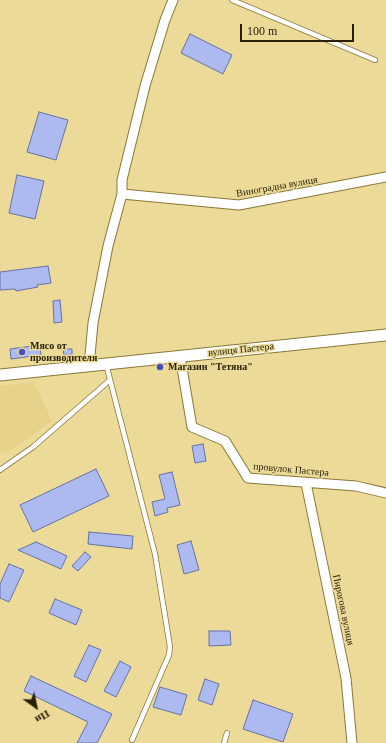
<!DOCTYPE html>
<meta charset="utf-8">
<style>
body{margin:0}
#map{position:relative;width:386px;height:743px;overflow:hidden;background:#ecda99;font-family:Georgia,serif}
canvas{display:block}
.north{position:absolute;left:16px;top:687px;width:40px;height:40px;-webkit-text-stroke:3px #ecda99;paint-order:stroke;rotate:147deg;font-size:11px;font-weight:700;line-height:16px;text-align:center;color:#282107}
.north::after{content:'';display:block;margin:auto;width:14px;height:18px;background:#282107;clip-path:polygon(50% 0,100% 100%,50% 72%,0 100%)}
.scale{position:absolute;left:240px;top:24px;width:114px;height:18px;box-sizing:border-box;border:2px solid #282107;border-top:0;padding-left:5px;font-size:12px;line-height:14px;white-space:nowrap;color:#282107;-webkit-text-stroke:3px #ecda99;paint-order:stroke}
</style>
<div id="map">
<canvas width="386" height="743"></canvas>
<div class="north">Пн</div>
<div class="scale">100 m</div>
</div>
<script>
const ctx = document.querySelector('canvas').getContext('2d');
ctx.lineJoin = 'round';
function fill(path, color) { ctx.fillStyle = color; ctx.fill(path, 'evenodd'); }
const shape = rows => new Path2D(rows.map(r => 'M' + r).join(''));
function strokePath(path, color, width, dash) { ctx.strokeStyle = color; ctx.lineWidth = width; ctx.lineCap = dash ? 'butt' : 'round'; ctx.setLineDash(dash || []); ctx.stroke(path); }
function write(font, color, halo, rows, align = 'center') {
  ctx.font = font + ' Georgia,serif'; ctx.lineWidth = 3; ctx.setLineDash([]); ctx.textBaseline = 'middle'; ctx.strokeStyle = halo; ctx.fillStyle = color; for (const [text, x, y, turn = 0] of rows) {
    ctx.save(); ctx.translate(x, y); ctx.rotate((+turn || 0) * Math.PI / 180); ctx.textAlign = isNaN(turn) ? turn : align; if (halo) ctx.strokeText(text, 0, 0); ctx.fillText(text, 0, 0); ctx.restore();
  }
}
const built = shape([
 [34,382,52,421,8,452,0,451,0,386]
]);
const building = shape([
 [190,34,232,55,223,74,181,53,190,34],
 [39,112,68,120,56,160,27,152,39,112],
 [17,175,44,181,35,219,9,213,17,175],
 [48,266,51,283,37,285,38,287,16,291,15,289,0,290,0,272,48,266],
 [60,300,62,322,54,323,53,301,60,300],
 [40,345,41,355,11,359,10,349,40,345],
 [63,349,72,349,72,355,64,355,63,349],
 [203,444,206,461,195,463,192,446,203,444],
 [96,469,109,496,33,532,20,505,96,469],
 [172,472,180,505,167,508,168,512,155,516,152,502,165,499,159,475,172,472],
 [89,532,133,536,132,549,88,544,89,532],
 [191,541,199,570,184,574,177,545,191,541],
 [36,542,67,556,61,569,18,550,36,542],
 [85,552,91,557,78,571,72,566,85,552],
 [9,564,24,570,9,602,0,598,0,584,9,564],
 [55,599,82,610,76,625,49,613,55,599],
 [209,631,230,631,231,645,209,646,209,631],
 [89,645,101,650,86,682,74,676,89,645],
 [120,661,131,667,116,697,104,691,120,661],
 [31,676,112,714,97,743,77,743,88,722,24,691,31,676],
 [205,679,219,684,212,705,198,700,205,679],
 [160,687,187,695,181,715,153,707,160,687],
 [253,700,293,714,283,742,243,729,253,700]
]);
const service = shape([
 [232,0,375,60],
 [106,364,155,554,170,647,169,655,132,740],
 [0,470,33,447,110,380],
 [224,743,227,733]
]);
const minor = shape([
 [122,194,239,205,386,177],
 [180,356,192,427,225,441,248,478,356,486,386,493],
 [89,366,93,323,108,246,122,194,122,180,145,86,165,20,173,0],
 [306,483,346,678,352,743]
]);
const tertiary = shape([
 [0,375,386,335]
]);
const markers = [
 [22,352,4,"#454ec3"],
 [160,367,4,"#454ec3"]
];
const streetNames = [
 ["Виноградна вулиця",277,187,-10],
 ["вулиця Пастера",241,350,-6],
 ["провулок Пастера",291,470,5],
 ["Пирогова вулиця",343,610,78]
];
const poiNames = [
 ["Мясо от",30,346],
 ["производителя",30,358],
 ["Магазин \"Тетяна\"",168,367]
];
fill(built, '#e7d289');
fill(building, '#adbaf0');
strokePath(building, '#6671a7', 1);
strokePath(service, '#897739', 6);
strokePath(minor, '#897739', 11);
strokePath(tertiary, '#897739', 13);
strokePath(service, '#fff', 4.5);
strokePath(minor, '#fff', 9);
strokePath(tertiary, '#fff', 11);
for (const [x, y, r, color] of markers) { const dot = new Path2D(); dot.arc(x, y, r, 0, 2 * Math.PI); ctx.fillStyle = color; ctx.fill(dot); strokePath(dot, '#ecda99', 1.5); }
write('10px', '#282107', '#ecda99', streetNames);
write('bold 10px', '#282107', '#ecda99', poiNames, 'left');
</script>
